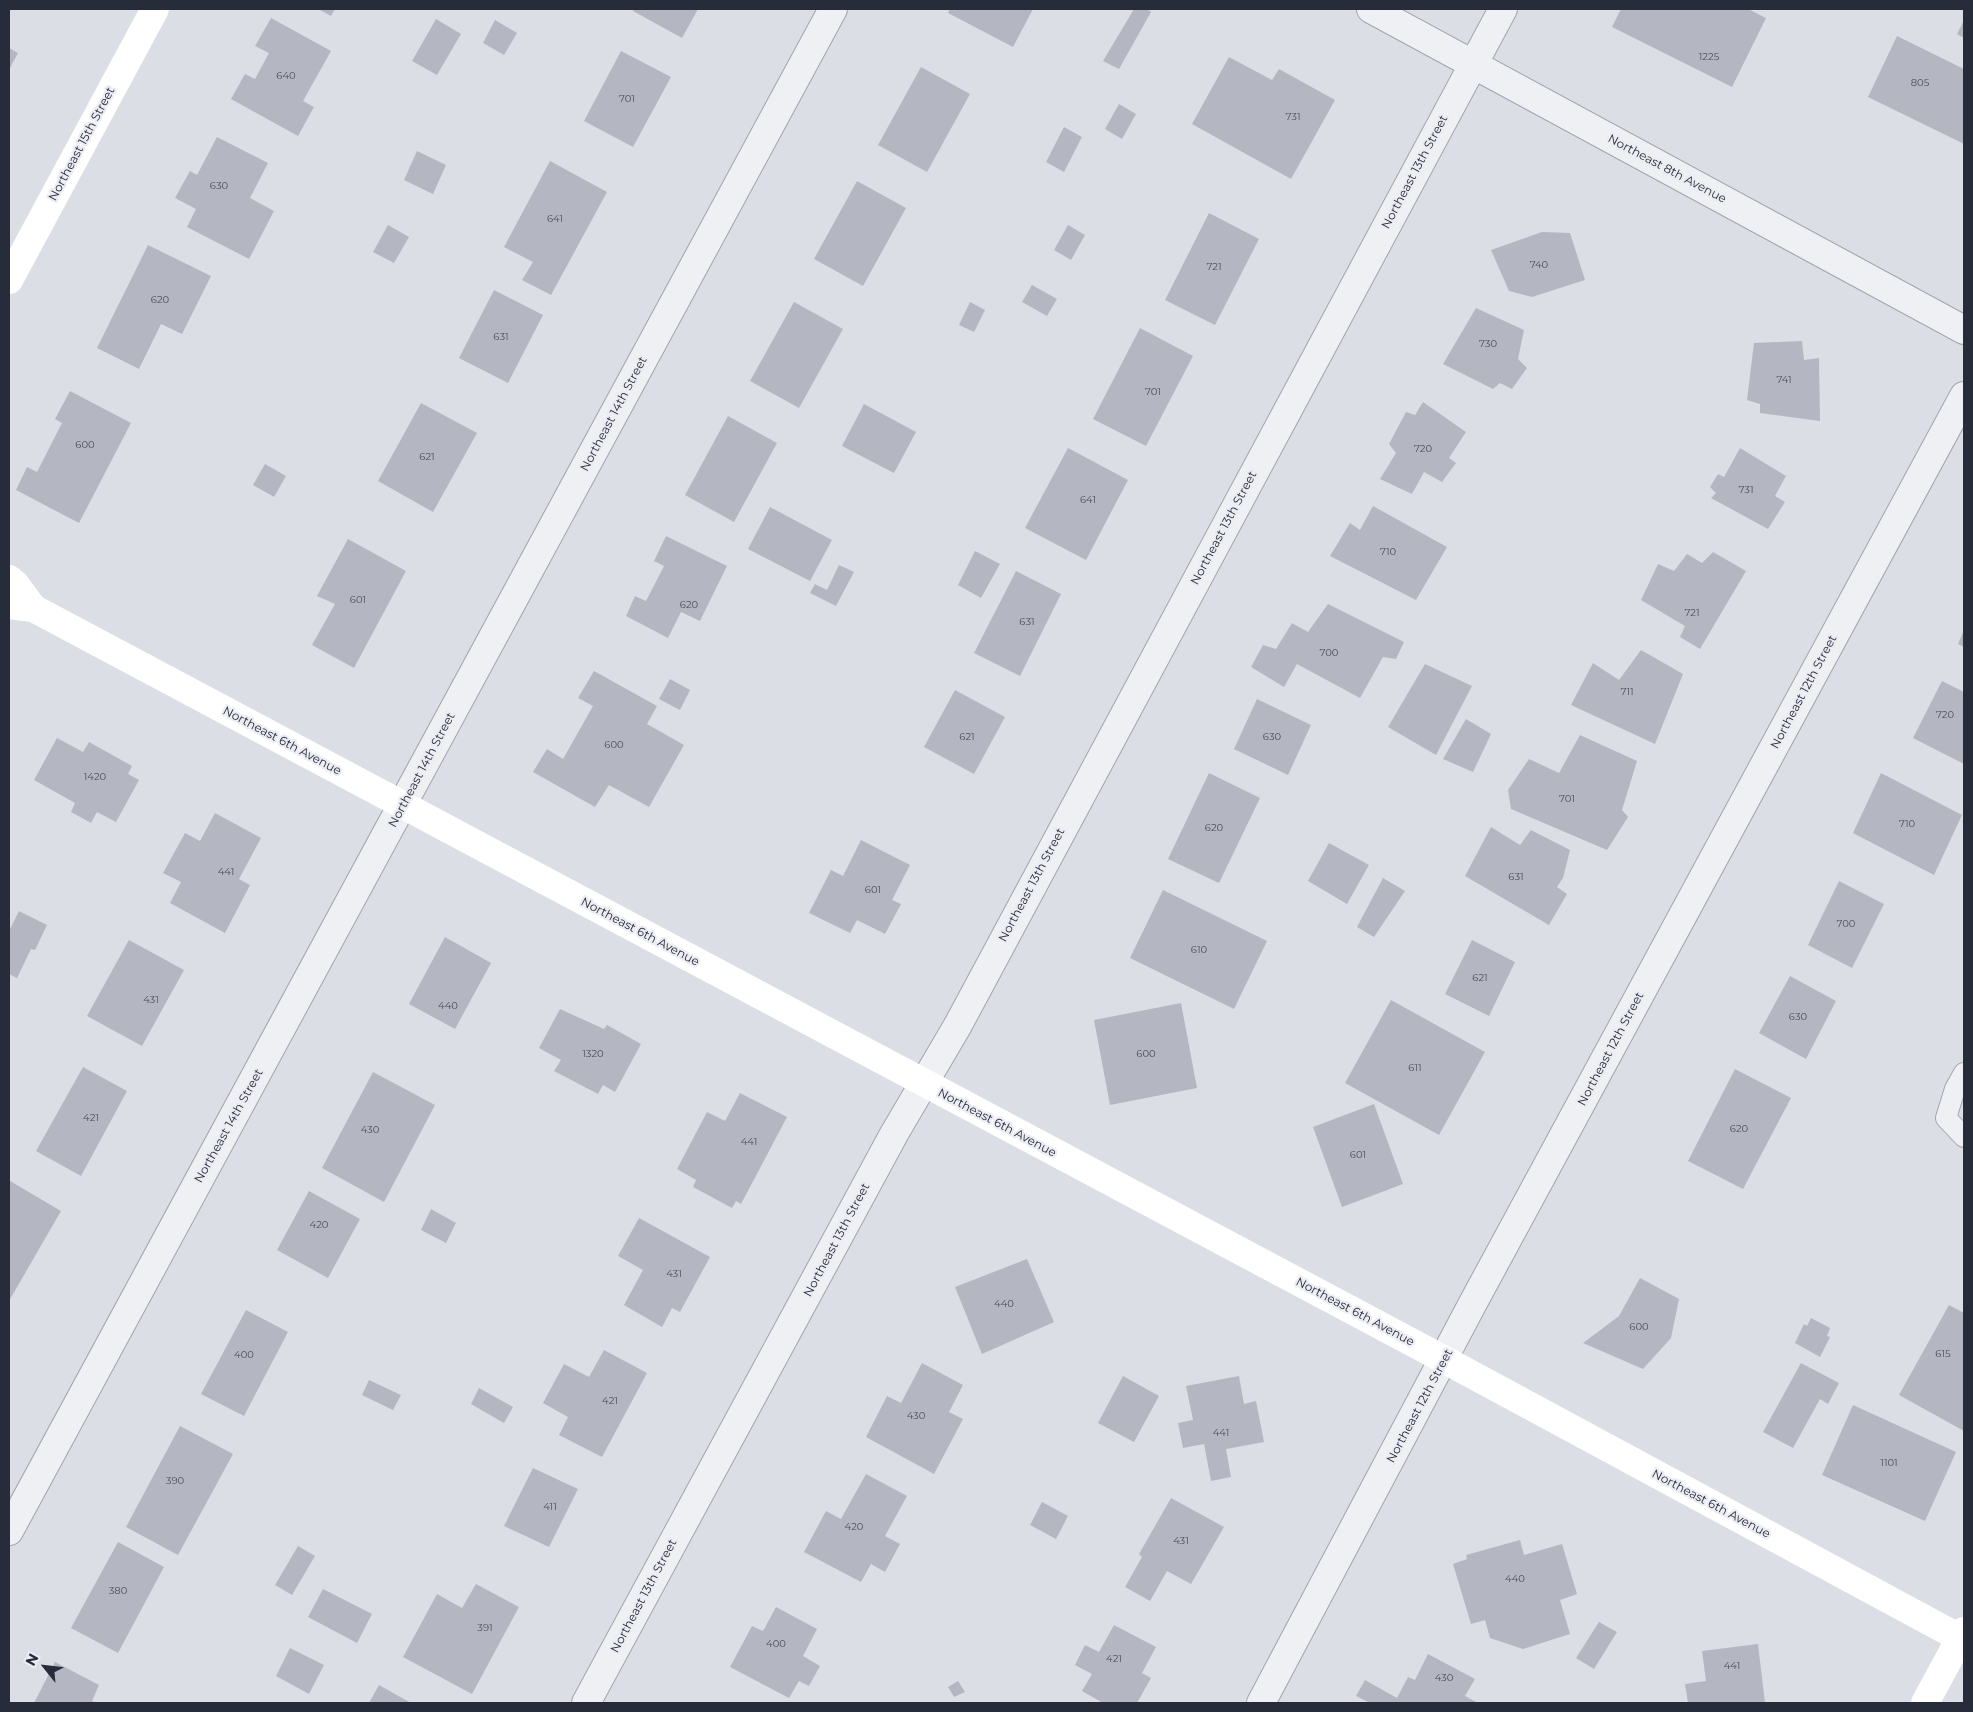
<!DOCTYPE html>
<style>
body{margin:0}
#map{position:relative;width:1973px;height:1712px;overflow:hidden;background:#dcdee5;font-family:Montserrat,sans-serif}
canvas{display:block}
.frame{position:absolute;inset:0;border:10px solid #272c3a;pointer-events:none}
.north{position:absolute;left:20px;top:1642px;width:50px;height:50px;-webkit-text-stroke:4px #ebedf3;paint-order:stroke;rotate:299deg;font-size:14px;font-weight:700;line-height:20px;text-align:center;color:#272c3a}
.north::after{content:'';display:block;margin:auto;width:18px;height:22px;background:#272c3a;clip-path:polygon(50% 0,100% 100%,50% 72%,0 100%)}
</style>
<div id="map">
<canvas width="1973" height="1712"></canvas>
<div class="frame"></div>
<div class="north">N</div>
</div>
<script>
const ctx = document.querySelector('canvas').getContext('2d');
ctx.lineJoin = 'round';
function fill(path, color) { ctx.fillStyle = color; ctx.fill(path, 'evenodd'); }
const shape = rows => new Path2D(rows.map(r => 'M' + r).join(''));
function strokePath(path, color, width, dash) { ctx.strokeStyle = color; ctx.lineWidth = width; ctx.lineCap = dash ? 'butt' : 'round'; ctx.setLineDash(dash || []); ctx.stroke(path); }
function write(font, color, halo, rows, align = 'center') {
  ctx.font = font + ' Montserrat,sans-serif'; ctx.lineWidth = 4.5; ctx.setLineDash([]); ctx.textBaseline = 'middle'; ctx.strokeStyle = halo; ctx.fillStyle = color; for (const [text, x, y, turn = 0] of rows) {
    ctx.save(); ctx.translate(x, y); ctx.rotate((+turn || 0) * Math.PI / 180); ctx.textAlign = isNaN(turn) ? turn : align; if (halo) ctx.strokeText(text, 0, 0); ctx.fillText(text, 0, 0); ctx.restore();
  }
}
const building = shape([
 [318,9,335,9,331,16],
 [634,9,698,9,682,38,633,11],
 [950,9,1033,9,1013,47,948,13],
 [1134,9,1147,9,1151,12,1119,69,1103,61],
 [1621,9,1748,9,1766,18,1732,87,1612,27],
 [271,18,331,51,303,101,314,107,298,136,231,99,245,74,255,79,269,53,255,46],
 [436,19,461,34,437,75,412,61],
 [495,20,517,33,504,55,483,43],
 [1964,20,1964,38,1957,34],
 [1897,36,1964,69,1964,144,1868,97],
 [9,48,18,53,9,70],
 [621,51,671,77,633,147,584,121],
 [1229,57,1272,80,1279,69,1335,100,1291,179,1192,124],
 [921,67,970,94,927,172,878,145],
 [1119,104,1136,114,1122,139,1105,129],
 [1064,127,1082,137,1064,172,1046,162],
 [217,137,268,163,250,198,274,211,249,259,187,227,196,209,175,198,190,171,197,175],
 [417,151,446,165,433,194,404,180],
 [550,161,607,192,551,295,522,280,533,262,504,247],
 [857,181,906,208,863,286,814,259],
 [1209,213,1259,239,1215,325,1165,300],
 [388,225,409,237,394,263,373,252],
 [1068,225,1085,235,1071,260,1054,250],
 [1542,232,1570,233,1585,280,1532,297,1509,291,1491,250],
 [148,245,211,276,182,334,161,324,139,369,97,348],
 [1032,285,1057,299,1047,316,1022,302],
 [494,290,543,315,508,383,459,358],
 [794,302,843,329,799,408,750,381],
 [970,302,985,310,974,332,959,325],
 [1476,308,1524,330,1518,359,1527,368,1512,389,1500,383,1493,389,1443,364],
 [1140,328,1193,356,1146,446,1093,419],
 [1802,341,1804,360,1819,358,1820,421,1760,413,1760,404,1747,400,1754,343],
 [70,391,131,423,79,523,16,490,27,467,37,472,62,423,55,419],
 [1423,402,1466,432,1449,458,1456,463,1442,482,1424,472,1412,494,1380,479,1396,453,1389,444,1406,412,1415,415],
 [421,403,477,433,433,512,378,481],
 [864,404,916,432,894,473,842,446],
 [728,416,777,443,734,522,685,495],
 [1068,448,1128,480,1086,560,1025,528],
 [1740,448,1786,476,1775,496,1785,502,1768,529,1711,498,1716,493,1710,487,1718,474,1724,477],
 [265,464,286,476,274,497,253,485],
 [1373,506,1447,547,1416,600,1330,556,1350,523,1360,530],
 [770,507,832,540,810,581,748,549],
 [666,536,727,566,700,621,681,612,668,638,626,616,635,596,646,601,664,566,654,561],
 [348,539,406,571,354,668,312,645,335,604,317,596],
 [975,551,1000,564,981,598,958,585],
 [1713,552,1746,571,1700,649,1680,637,1685,626,1641,600,1658,564,1674,571,1687,554,1702,563],
 [839,565,854,572,836,606,810,593,815,584,827,590],
 [1016,571,1061,594,1020,676,974,653],
 [1328,604,1404,642,1396,659,1383,657,1360,698,1297,664,1284,687,1251,667,1263,645,1276,649,1292,623,1308,632],
 [1964,630,1964,647,1958,644],
 [1641,650,1683,674,1655,744,1571,705,1593,663,1619,680],
 [1425,664,1472,686,1436,755,1388,727],
 [594,671,657,706,647,724,684,745,649,807,609,785,595,807,533,772,547,749,563,759,593,706,578,698],
 [670,679,690,690,680,710,659,699],
 [1942,681,1964,692,1964,764,1913,738],
 [955,690,1005,717,974,774,924,747],
 [1257,699,1311,725,1288,775,1234,749],
 [1466,719,1491,734,1473,772,1443,759],
 [1580,735,1637,761,1622,810,1628,817,1607,850,1511,809,1508,790,1529,759,1559,773],
 [57,738,83,752,89,742,132,766,128,774,139,780,116,822,97,812,91,823,71,812,75,803,34,780],
 [1209,773,1260,798,1219,883,1168,859],
 [1881,773,1962,815,1934,875,1853,833],
 [215,813,261,838,239,879,250,885,225,933,170,903,181,882,163,873,185,833,200,841],
 [1491,827,1520,845,1531,830,1570,850,1563,878,1557,887,1567,894,1549,925,1465,876],
 [861,840,910,865,892,900,901,904,885,934,857,920,850,933,809,913,831,870,843,876],
 [1329,843,1369,865,1347,904,1308,881],
 [1383,878,1405,891,1374,937,1357,927],
 [1839,881,1884,904,1852,968,1808,945],
 [1163,890,1267,941,1234,1009,1130,958],
 [19,911,47,925,35,950,31,949,17,978,9,974,9,931],
 [445,937,491,963,455,1029,409,1004],
 [129,940,184,970,142,1046,87,1016],
 [1472,940,1515,962,1489,1016,1445,994],
 [1790,976,1836,1001,1806,1059,1759,1033],
 [1391,1000,1485,1052,1439,1135,1345,1083],
 [1181,1003,1197,1088,1110,1105,1094,1020],
 [560,1009,604,1029,607,1025,641,1044,615,1092,603,1085,598,1094,554,1071,561,1060,539,1048],
 [83,1067,127,1091,81,1176,36,1151],
 [1735,1069,1791,1098,1743,1189,1688,1161],
 [373,1072,435,1105,384,1202,322,1168],
 [740,1093,787,1117,741,1204,736,1201,732,1208,693,1187,696,1180,677,1169,707,1112,725,1121],
 [1374,1104,1403,1184,1342,1207,1313,1127],
 [10,1181,61,1211,9,1301,9,1184],
 [309,1191,360,1219,328,1278,277,1250],
 [431,1209,456,1223,446,1243,421,1230],
 [639,1218,710,1257,680,1312,672,1308,662,1327,624,1305,643,1270,618,1256],
 [1027,1259,1054,1322,982,1354,955,1287],
 [1640,1278,1679,1299,1671,1338,1643,1369,1583,1343,1619,1316],
 [1949,1305,1964,1313,1964,1431,1899,1395],
 [246,1310,288,1332,244,1416,201,1394],
 [1811,1318,1830,1328,1827,1336,1830,1337,1820,1357,1795,1343,1804,1324,1807,1326],
 [604,1350,647,1373,602,1457,559,1435,568,1417,543,1403,564,1364,589,1377],
 [922,1363,963,1385,949,1412,963,1419,934,1474,866,1437,887,1396,901,1403],
 [1801,1363,1839,1383,1828,1404,1820,1399,1793,1448,1763,1432],
 [1123,1376,1159,1396,1134,1442,1098,1423],
 [1239,1376,1244,1404,1256,1401,1264,1442,1226,1449,1231,1477,1211,1481,1204,1444,1183,1448,1178,1423,1193,1420,1186,1386],
 [369,1380,401,1395,393,1410,362,1395],
 [479,1388,513,1407,504,1423,471,1404],
 [1853,1405,1956,1452,1925,1521,1822,1475],
 [180,1426,233,1454,178,1555,126,1527],
 [533,1468,578,1489,549,1547,504,1526],
 [866,1474,907,1496,885,1536,900,1544,885,1572,871,1564,861,1582,804,1552,826,1511,841,1519],
 [1171,1498,1224,1527,1191,1584,1167,1571,1150,1601,1125,1587,1142,1557,1139,1554],
 [1042,1502,1068,1516,1056,1539,1030,1525],
 [1520,1540,1524,1555,1562,1544,1577,1594,1560,1600,1570,1634,1523,1649,1490,1638,1485,1620,1471,1624,1453,1564,1467,1559,1466,1555],
 [118,1542,164,1567,118,1653,71,1628],
 [298,1546,315,1556,292,1595,275,1585],
 [476,1584,519,1607,472,1694,403,1657,437,1594,462,1608],
 [323,1589,372,1614,357,1643,308,1617],
 [776,1607,817,1629,803,1656,820,1666,809,1686,799,1681,789,1698,730,1667,752,1626,763,1631],
 [1599,1622,1617,1632,1594,1669,1576,1658],
 [1114,1625,1156,1647,1142,1673,1151,1678,1137,1703,1103,1703,1082,1691,1092,1674,1075,1665,1085,1645,1099,1652],
 [1758,1644,1765,1703,1688,1703,1685,1684,1706,1681,1702,1651],
 [290,1648,324,1665,309,1694,276,1676],
 [1428,1654,1475,1679,1465,1696,1478,1703,1370,1703,1356,1696,1365,1680,1397,1698,1408,1677,1415,1680],
 [55,1662,99,1685,92,1701,97,1703,34,1703],
 [958,1681,965,1692,954,1697,948,1687],
 [379,1685,411,1703,369,1703]
]);
const lane = shape([
 [1964,1073,1955,1089,1946,1118,1964,1137]
]);
const street = shape([
 [1371,9,1964,330],
 [9,1531,833,9],
 [586,1703,894,1134,958,1025,1503,9],
 [1261,1703,1474,1301,1964,396]
]);
const secondary = shape([
 [9,280,155,9],
 [9,579,16,585,33,608],
 [9,605,33,608,1445,1360,1960,1638],
 [1925,1703,1964,1631]
]);
const numberNames = [
 ["1225",1709,57],
 ["640",286,76],
 ["805",1920,83],
 ["701",627,99],
 ["731",1293,117],
 ["630",219,186],
 ["641",555,219],
 ["740",1539,265],
 ["721",1214,267],
 ["620",160,300],
 ["631",501,337],
 ["730",1488,344],
 ["741",1784,380],
 ["701",1153,392],
 ["600",85,445],
 ["720",1423,449],
 ["621",427,457],
 ["731",1746,490],
 ["641",1088,500],
 ["710",1388,552],
 ["601",358,600],
 ["620",689,605],
 ["721",1692,613],
 ["631",1027,622],
 ["700",1329,653],
 ["711",1627,692],
 ["720",1945,715],
 ["621",967,737],
 ["630",1272,737],
 ["600",614,745],
 ["1420",95,777],
 ["701",1567,799],
 ["710",1907,824],
 ["620",1214,828],
 ["441",226,872],
 ["631",1516,877],
 ["601",873,890],
 ["700",1846,924],
 ["610",1199,950],
 ["621",1480,978],
 ["431",151,1000],
 ["440",448,1006],
 ["630",1798,1017],
 ["1320",593,1054],
 ["600",1146,1054],
 ["611",1415,1068],
 ["421",91,1118],
 ["620",1739,1129],
 ["430",370,1130],
 ["441",749,1142],
 ["601",1358,1155],
 ["420",319,1225],
 ["431",674,1274],
 ["440",1004,1304],
 ["600",1639,1327],
 ["615",1943,1354],
 ["400",244,1355],
 ["421",610,1401],
 ["430",916,1416],
 ["441",1221,1433],
 ["1101",1889,1463],
 ["390",175,1481],
 ["411",550,1507],
 ["420",854,1527],
 ["431",1181,1541],
 ["440",1515,1579],
 ["380",118,1591],
 ["391",485,1628],
 ["400",776,1644],
 ["421",1114,1659],
 ["441",1732,1666],
 ["430",1444,1678]
];
const streetNames = [
 ["Northeast 15th Street",82,144,-62],
 ["Northeast 8th Avenue",1667,169,28],
 ["Northeast 13th Street",1415,172,-62],
 ["Northeast 14th Street",614,414,-62],
 ["Northeast 13th Street",1224,528,-62],
 ["Northeast 12th Street",1804,692,-62],
 ["Northeast 6th Avenue",282,741,28],
 ["Northeast 14th Street",422,770,-62],
 ["Northeast 13th Street",1032,885,-62],
 ["Northeast 6th Avenue",640,932,28],
 ["Northeast 12th Street",1611,1049,-62],
 ["Northeast 6th Avenue",997,1123,28],
 ["Northeast 14th Street",229,1126,-61],
 ["Northeast 13th Street",837,1240,-62],
 ["Northeast 6th Avenue",1355,1312,28],
 ["Northeast 12th Street",1420,1406,-62],
 ["Northeast 6th Avenue",1711,1504,28],
 ["Northeast 13th Street",644,1596,-62]
];
fill(building, '#b4b7c1');
strokePath(lane, '#a2a5ae', 22);
strokePath(street, '#a2a5ae', 30);
strokePath(lane, '#eef0f4', 20);
strokePath(street, '#eef0f4', 28);
strokePath(secondary, '#fff', 28);
write('10px', '#4a4f5c', null, numberNames);
write('12px', '#272c3a', '#ebedf3', streetNames);
</script>
